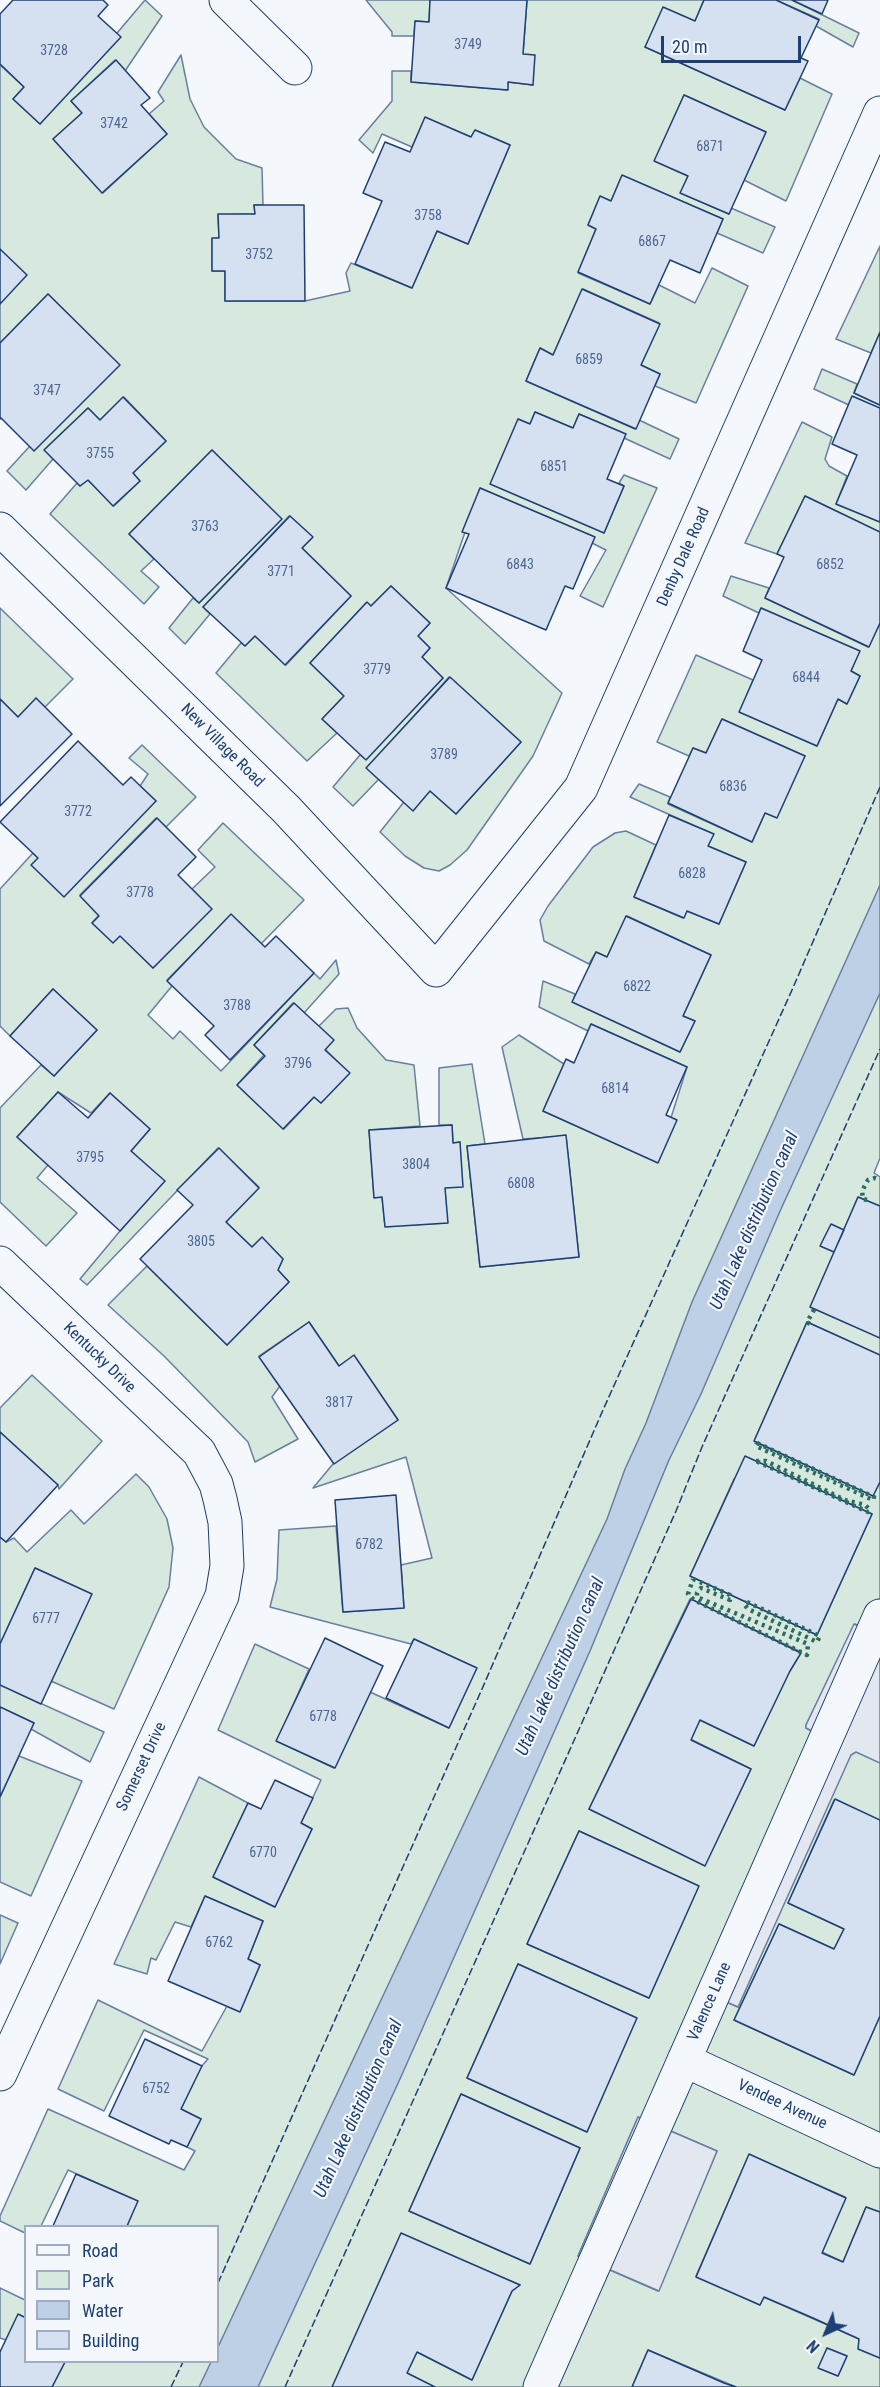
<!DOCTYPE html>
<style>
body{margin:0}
#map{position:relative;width:880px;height:2387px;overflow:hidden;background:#f4f7fb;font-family:"Roboto Condensed",sans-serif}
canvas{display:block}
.legend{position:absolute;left:24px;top:2225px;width:195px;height:138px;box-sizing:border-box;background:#f4f7fb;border:2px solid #9eadc5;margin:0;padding:8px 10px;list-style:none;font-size:18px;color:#1d3f73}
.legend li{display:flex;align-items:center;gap:12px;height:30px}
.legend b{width:30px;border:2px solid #9eadc5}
.north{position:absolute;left:796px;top:2303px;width:60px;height:60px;-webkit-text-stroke:4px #f4f7fb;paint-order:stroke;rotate:224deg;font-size:16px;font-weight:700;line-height:24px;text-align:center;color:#1d3f73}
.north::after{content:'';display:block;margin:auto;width:21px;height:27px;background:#1d3f73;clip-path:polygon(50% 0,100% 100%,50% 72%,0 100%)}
.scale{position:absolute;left:661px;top:36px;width:140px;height:27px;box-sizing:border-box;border:3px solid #1d3f73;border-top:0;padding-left:8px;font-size:18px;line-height:21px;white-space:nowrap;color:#1d3f73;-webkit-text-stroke:4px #f4f7fb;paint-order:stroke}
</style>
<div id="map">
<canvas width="880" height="2387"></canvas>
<ul class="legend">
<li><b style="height:8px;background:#f4f7fb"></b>Road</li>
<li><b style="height:16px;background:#d7e8df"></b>Park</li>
<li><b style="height:16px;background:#bed0e5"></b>Water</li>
<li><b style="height:16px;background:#d5e0f0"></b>Building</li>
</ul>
<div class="north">N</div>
<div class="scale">20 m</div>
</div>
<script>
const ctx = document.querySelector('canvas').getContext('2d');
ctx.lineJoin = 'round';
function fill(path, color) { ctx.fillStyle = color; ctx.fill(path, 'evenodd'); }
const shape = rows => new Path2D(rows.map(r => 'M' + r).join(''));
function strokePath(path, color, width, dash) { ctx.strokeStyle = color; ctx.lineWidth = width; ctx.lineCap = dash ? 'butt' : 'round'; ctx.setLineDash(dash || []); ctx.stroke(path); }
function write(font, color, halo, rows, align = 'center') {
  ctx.font = font + ' "Roboto Condensed",sans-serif'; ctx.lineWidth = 4.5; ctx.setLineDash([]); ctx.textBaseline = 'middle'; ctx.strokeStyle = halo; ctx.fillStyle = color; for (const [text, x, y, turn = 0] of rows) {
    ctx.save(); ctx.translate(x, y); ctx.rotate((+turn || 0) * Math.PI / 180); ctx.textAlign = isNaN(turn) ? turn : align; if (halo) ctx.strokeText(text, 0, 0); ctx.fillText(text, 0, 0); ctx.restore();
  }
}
const green = shape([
 [145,0,162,16,125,71,115,60,71,101,82,113,53,139,103,193,167,134,149,114,164,101,158,92,181,55,190,99,204,127,236,159,262,168,263,205,254,205,255,214,218,215,219,238,212,239,212,271,225,271,225,301,305,301,350,291,346,273,351,263,412,288,437,231,468,244,510,145,475,130,471,137,425,118,412,147,382,134,373,153,359,140,392,101,392,71,411,71,411,82,507,90,508,82,533,85,523,54,527,0,704,0,695,21,645,47,785,110,800,78,832,94,786,201,744,180,766,132,684,95,655,161,688,176,681,193,729,214,731,208,775,227,763,253,717,233,723,219,622,176,611,201,600,197,588,225,596,229,578,273,650,304,659,285,695,303,712,268,748,286,696,403,655,386,660,374,641,365,659,323,583,289,553,355,540,348,526,381,635,429,639,420,679,439,670,459,624,438,625,434,579,414,573,428,535,412,530,424,518,419,604,533,624,486,619,483,624,475,657,488,603,607,580,596,606,550,592,543,594,537,480,488,446,588,562,693,533,756,467,850,450,865,439,871,424,868,405,856,380,832,404,802,430,791,456,814,521,742,449,677,367,768,379,779,353,806,333,787,360,755,366,759,443,678,422,657,430,648,418,636,430,623,391,586,371,606,366,603,310,663,344,696,322,719,337,733,307,761,216,673,241,643,245,646,255,636,286,665,351,596,302,548,312,538,289,516,203,607,210,614,185,644,169,628,193,598,199,603,281,519,212,450,129,534,154,559,141,571,159,587,144,604,50,514,77,483,80,486,88,480,114,506,140,481,133,473,166,441,124,397,100,420,88,408,45,449,53,459,26,490,7,471,30,446,119,365,48,294,0,343,0,65,24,87,13,99,40,124,145,0],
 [366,0,430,0,429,22,415,21,414,36,392,36,392,32,366,0],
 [776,0,792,0,859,33,853,47,816,26,819,19,776,0],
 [880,246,880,333,871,353,836,339,880,246],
 [822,369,857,384,854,393,880,405,880,408,849,405,814,389,822,369],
 [802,422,832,437,825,459,829,466,847,476,836,504,880,522,880,532,805,496,777,554,745,543,802,422],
 [731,576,769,588,765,598,868,647,880,623,880,1158,874,1173,880,1177,880,1206,858,1197,811,1307,880,1337,880,1355,807,1322,755,1439,757,1443,873,1495,880,1482,880,1617,873,1633,855,1624,806,1725,806,1728,826,1738,713,1996,738,2007,841,1773,880,1701,880,1821,834,1800,788,1903,844,1929,834,1949,779,1924,734,2020,854,2075,880,2016,880,2212,866,2207,843,2262,822,2252,845,2197,749,2155,696,2276,760,2305,764,2297,859,2339,859,2349,880,2358,880,2387,736,2387,648,2350,632,2387,434,2387,407,2373,417,2352,472,2380,512,2291,520,2285,444,2253,332,2387,52,2387,65,2362,218,2362,218,2226,127,2226,137,2201,68,2170,41,2226,26,2226,25,2233,0,2221,0,2216,48,2109,184,2170,195,2151,187,2147,201,2119,181,2109,200,2068,208,2059,144,2030,104,2111,58,2089,98,2000,202,2051,227,2006,240,2011,260,1965,248,1959,263,1921,205,1896,191,1927,175,1922,156,1960,151,1958,147,1974,114,1964,199,1777,248,1803,213,1877,275,1907,312,1829,301,1823,321,1780,218,1730,255,1644,309,1669,277,1741,334,1768,370,1692,449,1728,476,1668,414,1639,411,1644,270,1607,277,1579,279,1530,336,1526,343,1612,404,1608,401,1565,432,1558,406,1457,313,1488,333,1464,398,1420,354,1356,339,1366,309,1322,259,1356,280,1386,272,1397,298,1439,255,1462,248,1442,164,1356,108,1305,147,1266,227,1345,289,1282,278,1270,283,1259,262,1238,252,1247,226,1222,259,1187,218,1148,87,1285,80,1279,120,1231,164,1181,131,1151,150,1129,110,1093,91,1113,58,1092,17,1137,48,1165,37,1178,77,1213,46,1246,0,1202,0,1108,41,1065,54,1076,97,1030,53,989,10,1036,0,1026,0,889,33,853,38,858,156,801,140,786,148,774,129,758,142,745,196,797,166,827,156,818,80,895,99,915,92,923,113,942,120,935,153,968,211,909,192,889,215,867,198,850,223,823,304,900,261,944,231,915,167,980,172,986,148,1015,173,1039,180,1031,221,1071,314,973,320,979,336,960,339,974,304,1013,293,1003,254,1045,264,1055,237,1085,284,1129,314,1097,321,1103,349,1073,325,1049,319,1026,336,1009,348,1008,357,1028,386,1060,414,1065,420,1126,369,1130,374,1197,382,1197,385,1226,447,1223,445,1188,460,1142,453,1143,452,1125,439,1125,439,1068,472,1064,485,1144,467,1146,480,1267,579,1257,566,1136,523,1139,502,1047,519,1035,564,1064,543,1111,657,1162,687,1067,591,1024,588,1031,539,1007,543,981,575,994,573,1002,680,1052,695,1021,683,1016,711,955,627,916,607,957,596,952,589,964,544,941,540,920,548,906,593,847,615,833,626,831,656,845,634,897,683,918,687,911,719,924,746,862,708,846,713,834,630,797,639,784,670,797,668,804,752,842,765,813,805,756,722,719,706,753,693,748,689,756,657,742,696,655,753,680,740,712,817,746,838,699,847,704,860,676,851,671,859,651,761,608,759,613,723,596,731,576],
 [763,1465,872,1514,817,1635,690,1576,734,1479,743,1477,763,1465],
 [690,1599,801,1652,786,1677,754,1746,700,1720,690,1739,751,1769,705,1864,589,1809,690,1599],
 [579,1831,698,1886,649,1998,527,1944,579,1831],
 [518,1964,636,2018,587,2132,467,2078,518,1964],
 [461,2094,580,2148,530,2264,409,2211,461,2094],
 [638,2117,717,2151,658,2291,578,2256,638,2117],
 [827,2348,847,2356,838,2376,819,2368,827,2348],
 [0,608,73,679,45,707,36,699,18,717,0,699,0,608],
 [32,1375,102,1441,59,1489,58,1485,0,1432,0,1408,32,1375],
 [136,1474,149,1487,167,1519,173,1548,169,1587,114,1709,51,1681,91,1594,35,1568,0,1644,0,1537,6,1542,14,1538,27,1552,71,1510,84,1524,136,1474],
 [0,1685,104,1732,90,1762,31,1729,34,1723,0,1707,0,1685],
 [19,1756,82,1781,31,1896,0,1882,0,1797,19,1756],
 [0,1915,18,1923,0,1964,0,1915],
 [0,2288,25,2300,25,2318,19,2315,6,2340,0,2338,0,2288]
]);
const parking = shape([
 [880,1617,880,1763,856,1752,851,1755,738,2007,713,1996,826,1738,806,1728,806,1725,854,1624,873,1632,880,1617],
 [638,2117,717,2151,659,2291,578,2256,638,2117]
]);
const water = shape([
 [880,885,880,993,781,1209,701,1394,669,1460,590,1651,400,2079,258,2387,199,2387,211,2362,218,2362,218,2347,607,1519,625,1469,646,1423,692,1302,880,885]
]);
const building = shape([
 [13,0,103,0,108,5,98,16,121,37,40,124,13,99,24,87,0,64,0,14,13,0],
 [430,0,527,0,523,54,535,55,533,85,508,82,508,90,411,82,415,21,429,22,430,0],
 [704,0,776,0,819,20,801,58,808,61,785,110,645,47,663,7,695,21,704,0],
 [792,0,828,0,822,14,792,0],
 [116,60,150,98,141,105,167,134,102,193,53,139,82,113,71,101,116,60],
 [684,95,766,132,729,214,680,193,688,176,654,161,684,95],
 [425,117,471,137,475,130,510,145,468,244,437,231,412,288,355,264,382,201,363,193,385,142,410,152,425,117],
 [622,175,723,219,700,273,670,260,650,304,578,272,596,229,588,225,600,196,611,201,622,175],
 [254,205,304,205,305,301,225,301,225,271,212,271,212,238,219,238,218,214,255,214,254,205],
 [0,249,27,275,0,304,0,249],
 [582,289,660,324,641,365,660,374,636,429,526,381,540,348,553,355,582,289],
 [48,294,120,365,34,451,1,418,0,419,0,343,48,294],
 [880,332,880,405,854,393,880,332],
 [852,396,880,408,880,522,836,504,857,455,832,444,852,396],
 [123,397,166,441,133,473,140,481,113,506,88,480,80,486,44,450,88,408,100,420,123,397],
 [535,412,573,428,579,414,626,434,607,479,624,486,604,533,490,484,518,419,530,424,535,412],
 [212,450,282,519,199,603,129,534,212,450],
 [480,488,595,537,573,589,565,586,546,630,446,588,469,534,462,532,480,488],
 [805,496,880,532,880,623,869,647,765,598,784,557,777,554,805,496],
 [290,516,313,537,302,548,351,596,285,665,255,636,245,646,203,607,290,516],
 [391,586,430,623,418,636,430,648,422,657,443,678,366,760,322,719,344,696,310,663,367,602,371,606,391,586],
 [761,608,860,651,851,671,860,676,847,704,838,699,817,746,739,712,762,660,743,651,761,608],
 [450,677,521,742,456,814,430,791,413,811,366,768,450,677],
 [36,698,72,734,0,806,0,699,18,717,36,698],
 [722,719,805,756,777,818,765,813,752,842,668,803,693,748,706,753,722,719],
 [78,741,123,785,131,777,156,801,64,897,31,865,38,858,0,822,78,741],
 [669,815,714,834,708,846,746,862,719,924,687,911,684,918,634,897,669,815],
 [157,818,196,857,178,875,212,909,153,968,120,936,113,943,92,923,99,916,80,896,157,818],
 [231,914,265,947,276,936,314,973,230,1060,205,1035,214,1026,167,981,231,914],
 [626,916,711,955,683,1016,695,1021,680,1052,572,1002,596,952,607,957,626,916],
 [53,989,97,1030,54,1076,10,1036,53,989],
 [294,1003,334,1040,325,1050,350,1073,321,1103,314,1097,283,1129,237,1085,265,1056,254,1045,294,1003],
 [591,1024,687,1067,666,1115,677,1120,658,1163,543,1111,566,1059,574,1063,591,1024],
 [58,1092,88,1118,110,1093,150,1129,131,1151,165,1181,120,1231,17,1137,58,1092],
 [452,1125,453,1143,460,1142,463,1187,445,1188,448,1223,385,1227,382,1197,374,1198,369,1130,452,1125],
 [566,1135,579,1257,480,1267,467,1146,566,1135],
 [219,1148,259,1188,226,1222,252,1247,262,1237,283,1259,278,1270,289,1282,227,1345,140,1259,193,1205,177,1190,219,1148],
 [858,1197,880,1206,880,1338,810,1307,858,1197],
 [831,1224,844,1230,834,1252,820,1246,831,1224],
 [309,1322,339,1366,354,1355,398,1420,334,1464,259,1357,309,1322],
 [807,1322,880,1355,880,1482,873,1496,754,1441,807,1322],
 [0,1432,58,1485,6,1542,0,1537,0,1432],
 [745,1456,872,1514,817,1635,690,1576,745,1456],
 [396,1495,404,1608,343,1612,335,1500,396,1495],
 [35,1568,92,1594,41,1704,0,1685,0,1644,35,1568],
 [691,1599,801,1653,790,1671,754,1746,700,1720,691,1740,751,1769,705,1866,589,1809,691,1599],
 [325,1638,383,1666,335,1768,276,1741,325,1638],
 [414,1639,477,1668,449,1728,386,1698,414,1639],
 [0,1707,34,1723,0,1797,0,1707],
 [275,1780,313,1798,301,1823,312,1829,275,1907,213,1877,248,1803,261,1809,275,1780],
 [835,1799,880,1820,880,2016,854,2075,734,2020,779,1924,834,1949,844,1929,788,1903,835,1799],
 [579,1831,699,1886,649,1998,527,1944,579,1831],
 [205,1896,263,1921,248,1959,260,1965,240,2012,168,1981,205,1896],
 [518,1964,637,2018,587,2132,467,2078,518,1964],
 [145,2039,202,2066,181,2109,201,2119,187,2147,171,2140,169,2144,109,2116,145,2039],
 [461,2094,580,2148,530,2264,409,2211,461,2094],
 [749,2154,846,2198,822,2253,843,2262,866,2207,880,2212,880,2358,858,2349,859,2339,813,2318,764,2297,760,2305,696,2277,749,2154],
 [76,2174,138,2201,127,2226,53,2226,76,2174],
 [401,2233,520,2285,512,2291,472,2380,417,2352,407,2373,435,2387,332,2387,401,2233],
 [18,2314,26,2318,26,2362,65,2362,52,2387,0,2387,0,2352,18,2314],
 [827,2348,847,2356,838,2376,818,2368,827,2348],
 [648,2350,724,2383,736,2387,632,2387,648,2350]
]);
const minor = shape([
 [226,0,295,68],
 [0,529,286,809,436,970,581,788,880,113],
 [0,1263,199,1452,216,1484,220,1499,225,1522,227,1566,222,1596,0,2074],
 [684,2060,880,2151],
 [540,2387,880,1616]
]);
const hedge = shape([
 [867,1200,863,1199,862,1191,868,1180,875,1178,880,1180],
 [810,1324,807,1322,815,1308,817,1309],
 [757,1443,874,1497,873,1500,756,1446,757,1443],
 [756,1461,766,1461,845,1500,865,1505,870,1510,868,1512,756,1461],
 [693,1579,730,1595,730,1600,701,1588,697,1593,697,1597,808,1644,807,1655,694,1600,688,1594,693,1579],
 [747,1602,820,1636,817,1642,748,1609,744,1604,747,1602]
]);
const fence = shape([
 [218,2283,482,1689,603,1410,792,990,880,787],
 [171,2387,183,2362],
 [285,2387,576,1736,676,1511,702,1447,880,1049]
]);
const numberNames = [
 ["3749",468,45],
 ["3728",54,51],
 ["3742",114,124],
 ["6871",710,147],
 ["3758",428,216],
 ["6867",652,242],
 ["3752",259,255],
 ["6859",589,360],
 ["3747",47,391],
 ["3755",100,454],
 ["6851",554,467],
 ["3763",205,527],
 ["6843",520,565],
 ["6852",830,565],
 ["3771",281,572],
 ["3779",377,670],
 ["6844",806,678],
 ["3789",444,755],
 ["6836",733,787],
 ["3772",78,812],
 ["6828",692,874],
 ["3778",140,893],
 ["6822",637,987],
 ["3788",237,1006],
 ["3796",298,1064],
 ["6814",615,1089],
 ["3795",90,1158],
 ["3804",416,1165],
 ["6808",521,1184],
 ["3805",201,1242],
 ["3817",339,1403],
 ["6782",369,1545],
 ["6777",46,1619],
 ["6778",323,1717],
 ["6770",263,1853],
 ["6762",219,1943],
 ["6752",156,2089]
];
const streetNames = [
 ["Denby Dale Road",684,557,-66],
 ["New Village Road",222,746,45],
 ["Kentucky Drive",99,1358,44],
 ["Somerset Drive",142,1767,-65],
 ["Valence Lane",710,2002,-66],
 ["Vendee Avenue",782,2105,25]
];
const waterNames = [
 ["Utah Lake distribution canal",755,1221,-66],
 ["Utah Lake distribution canal",561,1667,-66],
 ["Utah Lake distribution canal",359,2109,-66]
];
fill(green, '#d7e8df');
strokePath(green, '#687fa3', 1.5);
fill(parking, '#e3e8f0');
strokePath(parking, '#687fa3', 1.5);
fill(water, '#bed0e5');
strokePath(water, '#687fa3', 1.5);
fill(building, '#d5e0f0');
strokePath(building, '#1d3f73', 1.5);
strokePath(minor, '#1d3f73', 35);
strokePath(minor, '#f4f7fb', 33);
strokePath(hedge, '#2c6c60', 4.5, [3, 4.5]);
strokePath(fence, '#1d3f73', 1.5, [8, 3]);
write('14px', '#4b6792', null, numberNames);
write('16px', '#1d3f73', '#f4f7fb', streetNames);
write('italic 18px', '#1d3f73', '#f4f7fb', waterNames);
</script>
